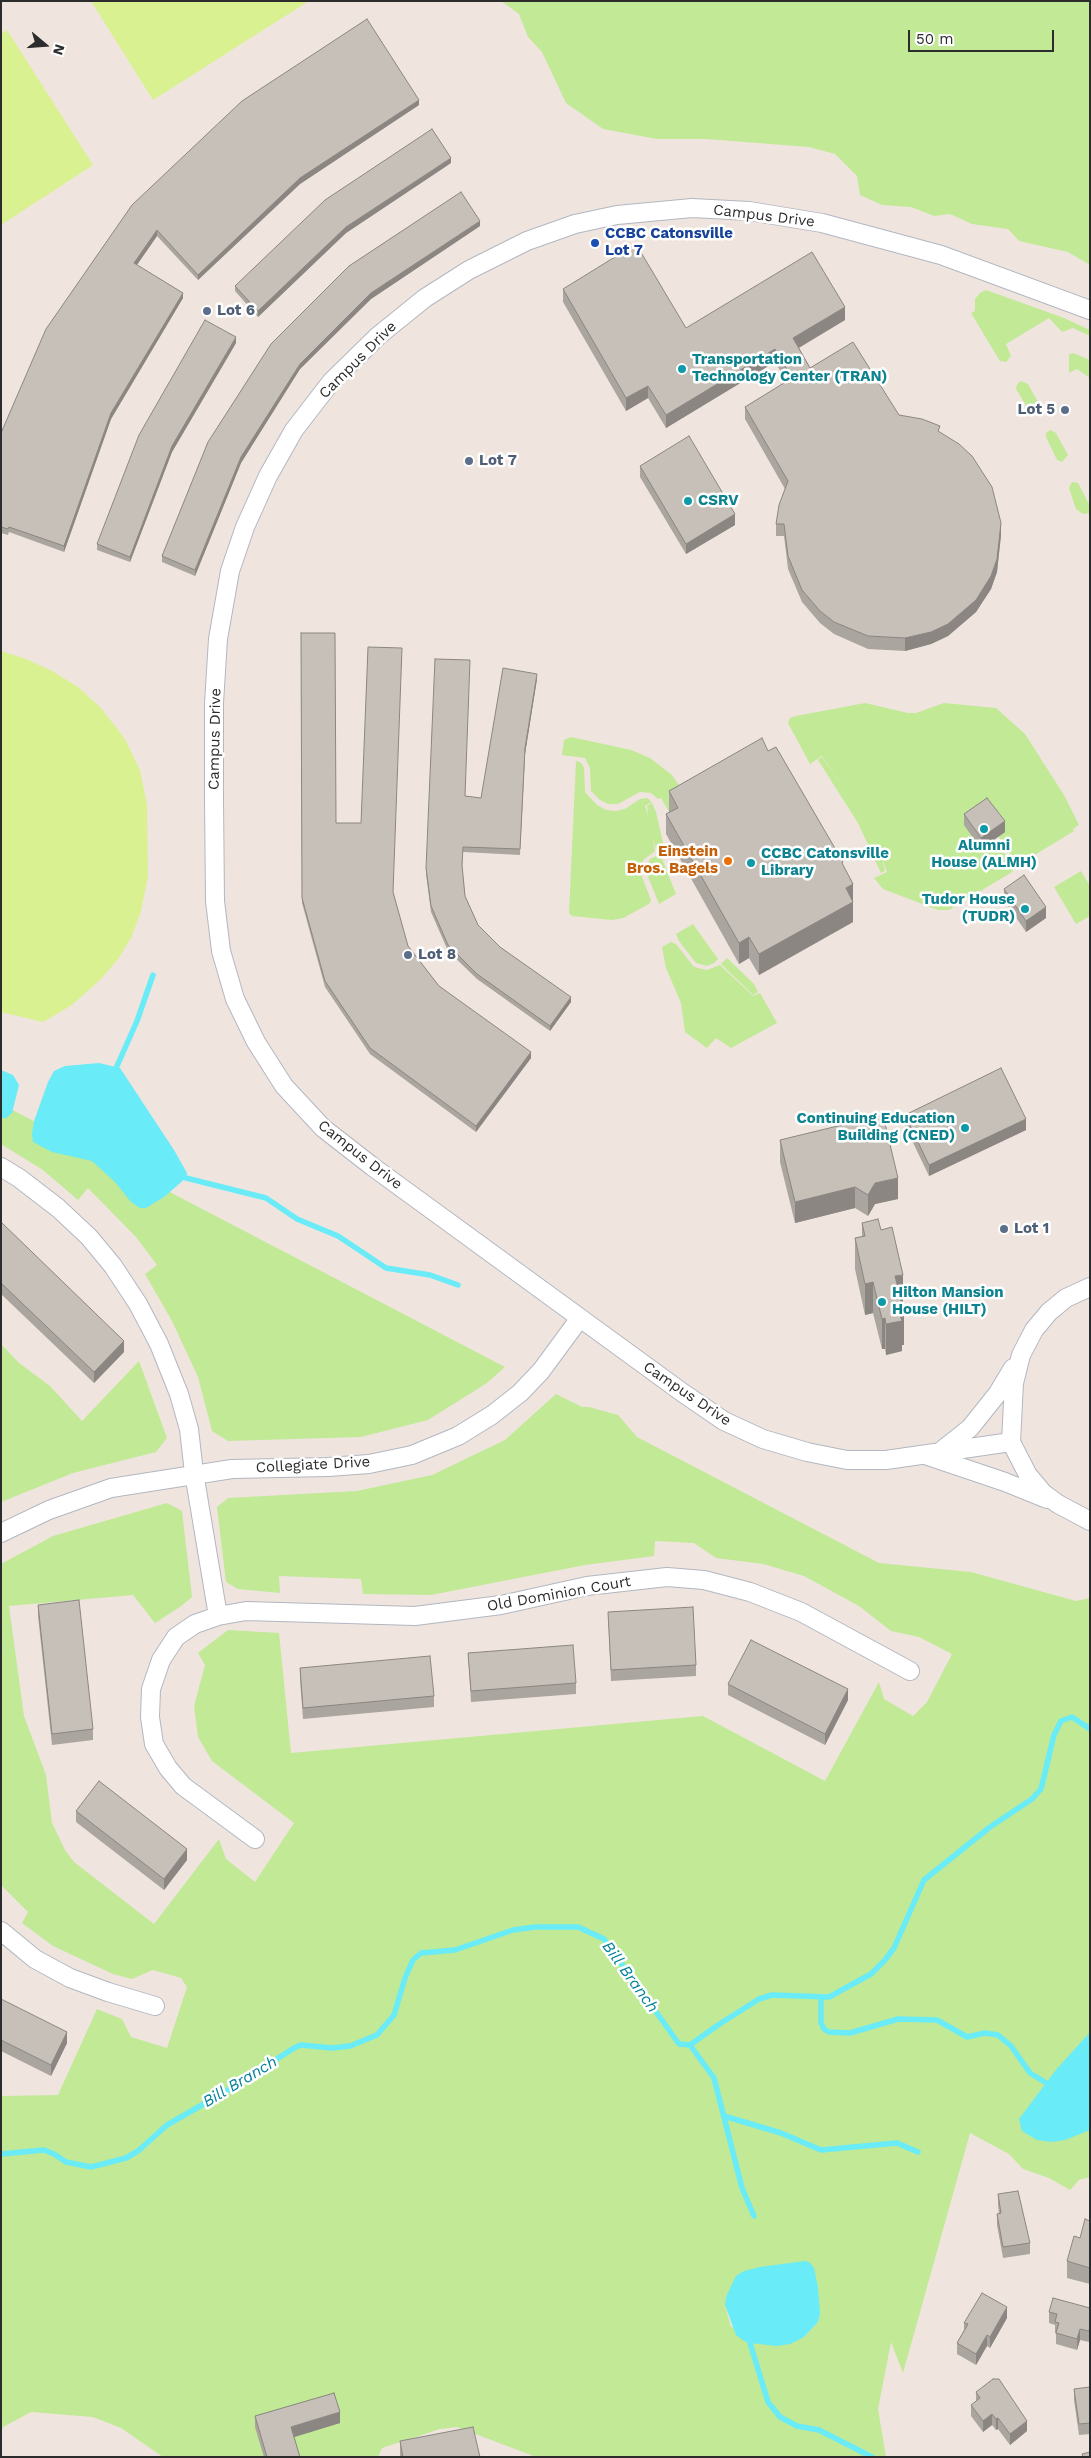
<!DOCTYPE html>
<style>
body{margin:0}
#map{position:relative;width:1091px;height:2458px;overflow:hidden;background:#efe5de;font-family:"Work Sans",sans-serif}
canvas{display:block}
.frame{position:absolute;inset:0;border:2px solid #2c2c2c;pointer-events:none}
.north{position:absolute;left:20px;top:20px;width:50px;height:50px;-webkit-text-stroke:4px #fff;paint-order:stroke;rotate:108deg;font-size:14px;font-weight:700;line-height:20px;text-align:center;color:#2c2c2c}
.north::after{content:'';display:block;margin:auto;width:18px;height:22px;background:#2c2c2c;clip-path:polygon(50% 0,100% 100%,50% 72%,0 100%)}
.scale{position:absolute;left:908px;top:30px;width:146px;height:22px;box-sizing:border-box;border:2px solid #2c2c2c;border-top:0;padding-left:6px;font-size:15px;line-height:18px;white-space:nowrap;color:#2c2c2c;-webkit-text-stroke:4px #fff;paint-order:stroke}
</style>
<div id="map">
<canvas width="1091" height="2458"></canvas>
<div class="frame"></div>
<div class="north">N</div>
<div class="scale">50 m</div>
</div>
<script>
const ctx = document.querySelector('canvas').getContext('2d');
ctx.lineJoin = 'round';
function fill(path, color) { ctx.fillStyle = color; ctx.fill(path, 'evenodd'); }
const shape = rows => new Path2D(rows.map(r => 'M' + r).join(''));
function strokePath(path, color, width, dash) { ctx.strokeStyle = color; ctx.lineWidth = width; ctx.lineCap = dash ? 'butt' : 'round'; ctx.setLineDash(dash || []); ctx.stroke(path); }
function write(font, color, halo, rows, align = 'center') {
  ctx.font = font + ' "Work Sans",sans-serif'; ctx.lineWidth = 5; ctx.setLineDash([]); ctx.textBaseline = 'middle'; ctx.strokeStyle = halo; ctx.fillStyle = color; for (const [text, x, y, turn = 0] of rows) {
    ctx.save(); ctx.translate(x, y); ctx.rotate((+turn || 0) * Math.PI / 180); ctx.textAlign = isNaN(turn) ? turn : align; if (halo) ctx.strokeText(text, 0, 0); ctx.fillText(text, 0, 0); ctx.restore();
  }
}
const green = shape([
 [501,1,1090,1,1090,265,1068,252,1019,241,1008,229,972,224,950,214,934,216,911,207,882,205,860,195,857,176,835,154,809,147,706,139,657,139,603,129,566,103,542,52,528,37,519,14],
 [986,290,1064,318,1090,330,1090,336,1073,328,1062,332,1049,318,1006,344,1011,356,1006,362,1000,361,971,313,975,311,975,299,980,293],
 [1073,353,1090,360,1090,378,1077,369,1069,373,1069,354],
 [1021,381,1028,384,1039,404,1037,411,1029,410,1016,389,1017,384],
 [1050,430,1056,433,1068,455,1062,462,1057,460,1046,437,1046,433],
 [1072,482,1078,483,1090,506,1089,513,1083,514,1076,509,1069,488],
 [865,703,908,713,916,713,944,703,996,708,1025,734,1064,795,1079,825,1073,829,1074,831,1028,859,1027,856,1016,863,999,837,999,824,1004,819,998,811,992,816,981,849,991,842,994,847,998,845,1015,867,1012,872,949,910,938,910,883,889,874,878,887,872,882,859,885,871,881,873,858,823,818,760,822,757,844,788,822,756,810,764,788,723,790,718,796,716],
 [571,737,631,750,650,758,672,775,689,800,669,812,661,798,658,799,651,793,640,792,618,804,608,804,600,800,591,791,590,768,585,758,562,755,564,740],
 [576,761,580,762,584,767,585,792,597,805,606,810,616,811,625,809,640,799,647,798,652,802,645,806,648,816,647,806,652,803,656,812,664,847,656,849,653,839,655,851,643,860,640,872,651,900,649,904,623,918,612,920,572,916,569,913],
 [660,854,676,894,659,904,645,869,650,859],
 [1081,871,1090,886,1090,916,1076,924,1054,887],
 [693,924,718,959,714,963,707,966,696,963,679,941,676,934],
 [671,942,676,944,694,967,707,970,720,965,753,996,760,993,777,1023,731,1048,716,1038,707,1048,685,1032,681,1003,666,968,662,947],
 [727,958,754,984,758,992,753,995,721,964],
 [1,1104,505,1367,487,1383,428,1420,361,1437,228,1441,212,1431,198,1377,172,1321,145,1274,157,1265,136,1237,88,1188,78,1200,43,1170,1,1144],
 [1,1344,19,1363,50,1386,82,1421,139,1361,167,1438,156,1452,73,1473,1,1502],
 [556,1394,582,1407,589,1407,618,1415,637,1437,879,1563,971,1572,1076,1601,1090,1598,1090,2177,1079,2180,1070,2190,1049,2178,1023,2169,1009,2154,970,2133,903,2373,891,2342,878,2409,886,2457,536,2457,457,2427,440,2429,382,2448,378,2457,163,2457,121,2428,93,2417,31,2412,3,2427,1,2434,1,2096,58,2095,97,2009,122,2019,131,2037,167,2048,187,1987,181,1978,153,1970,132,1979,113,1974,53,1946,22,1923,28,1912,1,1885,1,1564,53,1536,167,1503,182,1511,192,1597,180,1607,155,1623,133,1595,9,1606,24,1716,46,1775,52,1823,65,1850,74,1862,154,1924,219,1839,226,1859,255,1882,294,1823,212,1761,198,1737,194,1706,205,1665,198,1653,228,1630,279,1633,291,1753,703,1716,825,1781,879,1682,884,1699,913,1716,927,1702,952,1654,919,1637,891,1631,859,1606,804,1576,763,1564,716,1558,694,1543,655,1541,654,1556,585,1565,431,1595,363,1594,361,1579,279,1576,280,1593,238,1589,226,1582,217,1507,228,1498,357,1491,432,1475,505,1440],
 [725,2305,820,2314,818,2322,804,2337,731,2327]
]);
const pitch = shape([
 [91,1,309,1,153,100],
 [7,30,93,165,1,225,1,34],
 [1,651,26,659,52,671,78,687,101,708,125,739,140,770,147,805,148,876,141,911,132,936,119,958,101,979,72,1005,43,1022,1,1012]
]);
const water = shape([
 [99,1063,120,1068,174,1150,187,1173,186,1178,164,1197,146,1208,140,1208,131,1202,115,1182,92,1161,52,1152,33,1142,32,1134,34,1121,48,1082,54,1071,65,1066],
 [1,1070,13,1075,19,1085,12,1113,6,1118,1,1118],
 [1090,2032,1090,2130,1065,2140,1051,2142,1037,2140,1022,2131,1019,2119,1055,2071],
 [805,2261,809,2262,814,2268,818,2287,820,2314,818,2322,804,2337,790,2344,777,2346,750,2343,744,2341,736,2335,725,2305,726,2297,736,2276,744,2271,760,2267]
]);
const stream = shape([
 [117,1066,137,1021,153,975],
 [186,1178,266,1198,297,1219,338,1236,386,1268,430,1275,458,1285],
 [821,1997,821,2023,824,2029,829,2032,850,2033,898,2019,937,2020,967,2037,985,2033,998,2035,1011,2046,1030,2073,1048,2084],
 [690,2045,714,2078,742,2188,754,2216],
 [724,2116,781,2133,821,2150,897,2143,918,2152],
 [1,2154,44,2150,54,2154,66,2162,91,2167,126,2158,138,2151,167,2125,230,2089,294,2048,301,2045,332,2048,350,2046,377,2035,394,2015,405,1978,413,1960,421,1953,455,1950,513,1930,535,1927,578,1927,604,1939,679,2044,690,2045,718,2025,759,1999,772,1995,829,1997,871,1974,885,1960,894,1948,924,1880,990,1827,1032,1799,1041,1789,1054,1735,1061,1721,1072,1717,1090,1729],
 [750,2343,768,2402,780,2417,797,2426,819,2430,872,2457]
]);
const street = shape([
 [1,1167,19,1178,58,1208,89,1237,113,1266,138,1304,159,1344,179,1394,189,1429,194,1473,218,1616],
 [1090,1287,1066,1298,1049,1312,1034,1330,1021,1355,1014,1383,1011,1442,1028,1475,1043,1493,1058,1504,1090,1521],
 [1011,1442,886,1460,847,1460,807,1452,763,1439,724,1421,683,1393,373,1167,323,1128,284,1086,256,1042,235,999,221,951,215,901,214,800,214,703,218,639,230,571,245,527,268,476,294,430,331,382,378,336,425,298,469,270,527,241,575,224,617,215,692,208,749,211,822,223,941,255,1090,310],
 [941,1451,970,1428,998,1393,1013,1368],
 [928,1456,1005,1482,1047,1499],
 [1,1533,49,1510,111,1488,232,1469,328,1467,369,1464,412,1455,458,1436,492,1415,520,1393,541,1371,580,1318],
 [255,1839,183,1786,168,1768,154,1744,150,1717,151,1689,161,1660,176,1637,195,1624,218,1616,246,1611,415,1616,501,1605,587,1586,667,1577,704,1580,750,1592,801,1612,910,1671],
 [1,1931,35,1959,70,1978,108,1992,155,2006]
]);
const wall = shape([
 [419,105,300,184,198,280,157,236,137,265,183,298,111,419,64,552,9,532,8,535,1,533,1,433,132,205],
 [451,163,346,233,258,317,235,291,235,286],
 [480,226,371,299,300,369,241,463,195,576,162,562,162,556,271,344],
 [563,289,686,328,845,320,799,348,810,368,899,415,940,433,1001,535,997,572,991,589,976,612,948,636,931,644,905,651,868,649,834,634,820,623,802,602,788,569,784,536,776,536,776,524,785,489,745,419,745,407,787,382,775,362,666,428,648,398,626,411,563,302],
 [236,343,172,452,130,562,97,550,97,544],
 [640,466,735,525,686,554,640,477],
 [301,633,336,823,393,893,408,946,439,986,531,1058,476,1132,370,1054,325,987,302,903],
 [537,679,525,754,520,855,463,852,462,867,465,896,478,925,500,947,571,1002,550,1031,477,979,448,951,431,912,426,874,426,868,465,796,481,798],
 [768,751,843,866,853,884,853,922,759,975,749,958,739,964,666,834,666,814,669,812,669,791],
 [964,814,1005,832,981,849,964,825],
 [1004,889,1046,918,1026,932,1004,900],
 [905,1115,1026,1130,929,1176,905,1126],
 [780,1140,898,1199,875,1204,868,1216,855,1208,795,1223,780,1162],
 [1,1222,124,1352,94,1383,1,1294],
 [862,1223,881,1230,903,1305,904,1345,902,1345,902,1351,886,1355,885,1349,882,1349,873,1313,865,1315,855,1269,855,1238,862,1236],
 [38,1605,93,1729,93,1740,52,1745,38,1616],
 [608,1612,696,1665,696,1676,611,1681],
 [468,1653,576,1683,576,1694,471,1702],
 [300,1668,434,1696,434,1707,303,1719,300,1679],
 [728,1684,848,1700,825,1745,728,1695],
 [76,1811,187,1860,164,1890,76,1822],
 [1,1999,67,2043,51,2076,1,2051],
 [998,2194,1030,2243,1030,2254,1003,2258,997,2225,997,2214,999,2214,998,2205],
 [1090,2221,1090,2284,1067,2278,1067,2261],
 [1090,2308,1090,2338,1089,2342,1080,2340,1077,2350,1056,2344,1056,2334,1055,2333,1055,2325,1049,2323,1049,2312],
 [1007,2318,990,2348,987,2346,976,2365,957,2354,957,2343,964,2330,964,2323],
 [1090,2387,1090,2434,1079,2435,1074,2400,1074,2389],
 [976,2392,1027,2431,1010,2445,998,2429,996,2430,992,2425,983,2432,971,2416,971,2405,976,2401],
 [255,2416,340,2423,294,2437,300,2457,264,2457,255,2427],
 [400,2441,480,2457,400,2457]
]);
const shadedWall = shape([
 [419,100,419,105,300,184,198,280,198,275,300,178],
 [451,158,451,163,346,233,258,317,258,311,346,227],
 [480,221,480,226,371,299,300,369,241,463,195,576,195,570,241,457,300,364,371,293],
 [157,230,157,236,134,269,134,263],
 [183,293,183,298,111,419,64,552,64,546,111,413],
 [845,307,845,320,793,351,793,338],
 [236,337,236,343,172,452,130,562,130,557,172,446],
 [775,349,775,362,666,428,666,415],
 [648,386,648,398,626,411,626,398],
 [735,514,735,525,686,554,686,544],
 [1001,523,1001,535,997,572,991,589,976,612,948,636,931,644,905,651,905,638],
 [537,674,537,679,525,754,520,855,525,748],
 [1005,821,1005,832,981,849,981,838],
 [853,884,853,922,759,975,759,954,846,888],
 [1046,907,1046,918,1026,932,1026,921],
 [749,937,749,958,739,964,739,943],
 [571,997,571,1002,550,1031,550,1026],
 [531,1052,531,1058,476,1132,476,1126],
 [1026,1119,1026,1130,929,1176,929,1165],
 [898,1178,898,1199,875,1204,868,1216,868,1195,875,1183],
 [855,1187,855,1208,795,1223,795,1202],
 [903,1275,903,1305,895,1307,895,1276],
 [873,1282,873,1313,865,1315,865,1284],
 [904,1314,904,1345,902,1345,902,1351,886,1355,886,1324,900,1315],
 [885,1318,885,1349,882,1349,882,1319],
 [124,1341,124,1352,94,1383,94,1372],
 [848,1689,848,1700,825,1745,825,1734],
 [187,1849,187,1860,164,1890,164,1879],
 [67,2032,67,2043,51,2076,51,2065],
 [1007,2307,1007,2318,990,2348,990,2337],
 [1090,2327,1090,2338,1089,2342,1089,2331],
 [1080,2329,1080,2340,1077,2350,1077,2339],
 [987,2335,987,2346,976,2365,976,2354],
 [340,2412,340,2423,291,2438,291,2427],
 [992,2414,992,2425,983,2432,983,2421],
 [998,2418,998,2429,996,2430,996,2419],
 [1027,2421,1027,2431,1010,2445,1010,2434]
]);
const building = shape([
 [367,19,419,100,300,178,198,275,157,230,134,263,183,293,111,413,64,546,9,527,8,529,1,527,1,433,46,329,132,205,242,101,367,19],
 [432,129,451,158,346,227,258,311,235,286,325,200,432,129],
 [461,192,480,221,371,293,300,364,241,457,195,570,162,556,208,442,271,344,349,266,461,192],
 [636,244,686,328,812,252,845,307,793,338,810,368,853,342,899,415,922,419,940,426,938,431,959,444,972,456,992,487,1001,523,997,559,991,576,976,600,948,624,931,632,905,638,868,636,834,622,820,611,802,590,788,556,784,524,776,524,779,505,788,481,745,407,792,378,775,349,666,415,648,386,626,398,563,289,636,244],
 [205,320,236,337,172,446,130,557,97,544,139,435,205,320],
 [689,436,735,514,686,544,640,466,689,436],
 [301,633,335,633,336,823,361,823,368,647,402,648,393,892,408,946,439,986,531,1052,476,1126,370,1048,325,981,302,898,301,633],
 [435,659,470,660,465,796,481,798,503,668,537,674,525,748,520,849,463,847,462,865,465,896,478,925,500,947,571,997,550,1026,477,974,448,945,431,906,426,868,435,659],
 [762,738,768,751,776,747,843,862,842,863,853,884,846,888,853,902,759,954,749,937,739,943,666,814,678,808,669,791,762,738],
 [987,798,1005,821,981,838,964,814,987,798],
 [1024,875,1046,907,1026,921,1004,889,1024,875],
 [1001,1068,1026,1119,929,1165,905,1115,1001,1068],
 [883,1115,898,1178,875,1183,868,1195,855,1187,795,1202,780,1140,883,1115],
 [878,1219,881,1230,892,1227,903,1275,895,1276,904,1314,900,1315,902,1321,886,1324,885,1318,882,1319,873,1282,865,1284,855,1238,865,1236,862,1223,878,1219],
 [1,1222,124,1341,94,1372,1,1283,1,1222],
 [79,1600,93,1729,52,1734,38,1605,79,1600],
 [693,1607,696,1665,611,1670,608,1612,693,1607],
 [751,1640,848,1689,825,1734,728,1684,751,1640],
 [573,1645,576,1683,471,1691,468,1653,573,1645],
 [430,1656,434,1696,303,1708,300,1668,430,1656],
 [99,1781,187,1849,164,1879,76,1811,99,1781],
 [1,1999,67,2032,51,2065,1,2040,1,1999],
 [1018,2191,1030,2243,1003,2247,997,2214,1001,2213,998,2194,1018,2191],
 [1085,2219,1090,2221,1090,2268,1067,2261,1074,2236,1080,2238,1085,2219],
 [982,2293,1007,2307,990,2337,987,2335,976,2354,957,2343,968,2324,964,2323,982,2293],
 [1053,2298,1090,2308,1090,2327,1089,2331,1080,2329,1077,2339,1056,2333,1059,2323,1055,2322,1057,2314,1049,2312,1053,2298],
 [993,2379,999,2379,1027,2421,1010,2434,998,2418,996,2419,992,2414,983,2421,971,2405,980,2398,976,2392,993,2379],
 [1090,2387,1090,2423,1079,2424,1074,2389,1090,2387],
 [334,2393,340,2412,291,2427,300,2457,267,2457,255,2416,334,2393],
 [473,2427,480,2457,403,2457,400,2441,473,2427],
 [1090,2452,1090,2457,1083,2457,1082,2454,1090,2452]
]);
const markers = [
 [595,243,5,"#1a4fb4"],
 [207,311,5,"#5c6f8a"],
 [682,369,5,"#0f9aa8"],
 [1065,410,5,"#5c6f8a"],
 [469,461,5,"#5c6f8a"],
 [688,501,5,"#0f9aa8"],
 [984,829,5,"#0f9aa8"],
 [728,861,5,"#e8710a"],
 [751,863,5,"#0f9aa8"],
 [1025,909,5,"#0f9aa8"],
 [408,955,5,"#5c6f8a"],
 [965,1128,5,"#0f9aa8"],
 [1004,1229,5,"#5c6f8a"],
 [882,1302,5,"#0f9aa8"]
];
const streetNames = [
 ["Campus Drive",764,216,7],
 ["Campus Drive",358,360,-45],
 ["Campus Drive",215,739,-89],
 ["Campus Drive",360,1155,38],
 ["Campus Drive",687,1394,34],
 ["Collegiate Drive",313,1465,-3],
 ["Old Dominion Court",559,1594,-10]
];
const transitNames = [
 ["CCBC Catonsville",605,234],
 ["Lot 7",605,251]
];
const serviceNames = [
 ["Lot 6",217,311],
 ["Lot 5",1055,410,"right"],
 ["Lot 7",479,461],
 ["Lot 8",418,955],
 ["Lot 1",1014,1229]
];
const cultureNames = [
 ["Transportation",692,360],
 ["Technology Center (TRAN)",692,377],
 ["CSRV",698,501],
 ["Alumni",984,846,"center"],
 ["House (ALMH)",984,863,"center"],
 ["CCBC Catonsville",761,854],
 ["Library",761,871],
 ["Tudor House",1015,900,"right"],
 ["(TUDR)",1015,917,"right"],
 ["Continuing Education",955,1119,"right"],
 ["Building (CNED)",955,1136,"right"],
 ["Hilton Mansion",892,1293],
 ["House (HILT)",892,1310]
];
const foodNames = [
 ["Einstein",718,852],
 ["Bros. Bagels",718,869]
];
const waterNames = [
 ["Bill Branch",630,1977,54],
 ["Bill Branch",240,2082,-31]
];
fill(green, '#c1e996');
fill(pitch, '#d9f191');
fill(water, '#69ebf8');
strokePath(stream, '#69ebf8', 5.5);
strokePath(street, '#b2b7c1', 20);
strokePath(street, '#fff', 18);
fill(wall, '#aba59f');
fill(shadedWall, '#8b8682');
fill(building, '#c7c0b9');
strokePath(building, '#8b8682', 1);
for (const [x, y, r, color] of markers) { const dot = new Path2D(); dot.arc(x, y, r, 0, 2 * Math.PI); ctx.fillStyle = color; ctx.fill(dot); strokePath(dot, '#fff', 2); }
write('15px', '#2c2c2c', '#fff', streetNames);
write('bold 15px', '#164399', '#fff', transitNames, 'left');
write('bold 15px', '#4e5e75', '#fff', serviceNames, 'left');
write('bold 15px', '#0d838f', '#fff', cultureNames, 'left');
write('bold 15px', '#c56008', '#fff', foodNames, 'right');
write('italic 16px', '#04819b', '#fff', waterNames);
</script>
